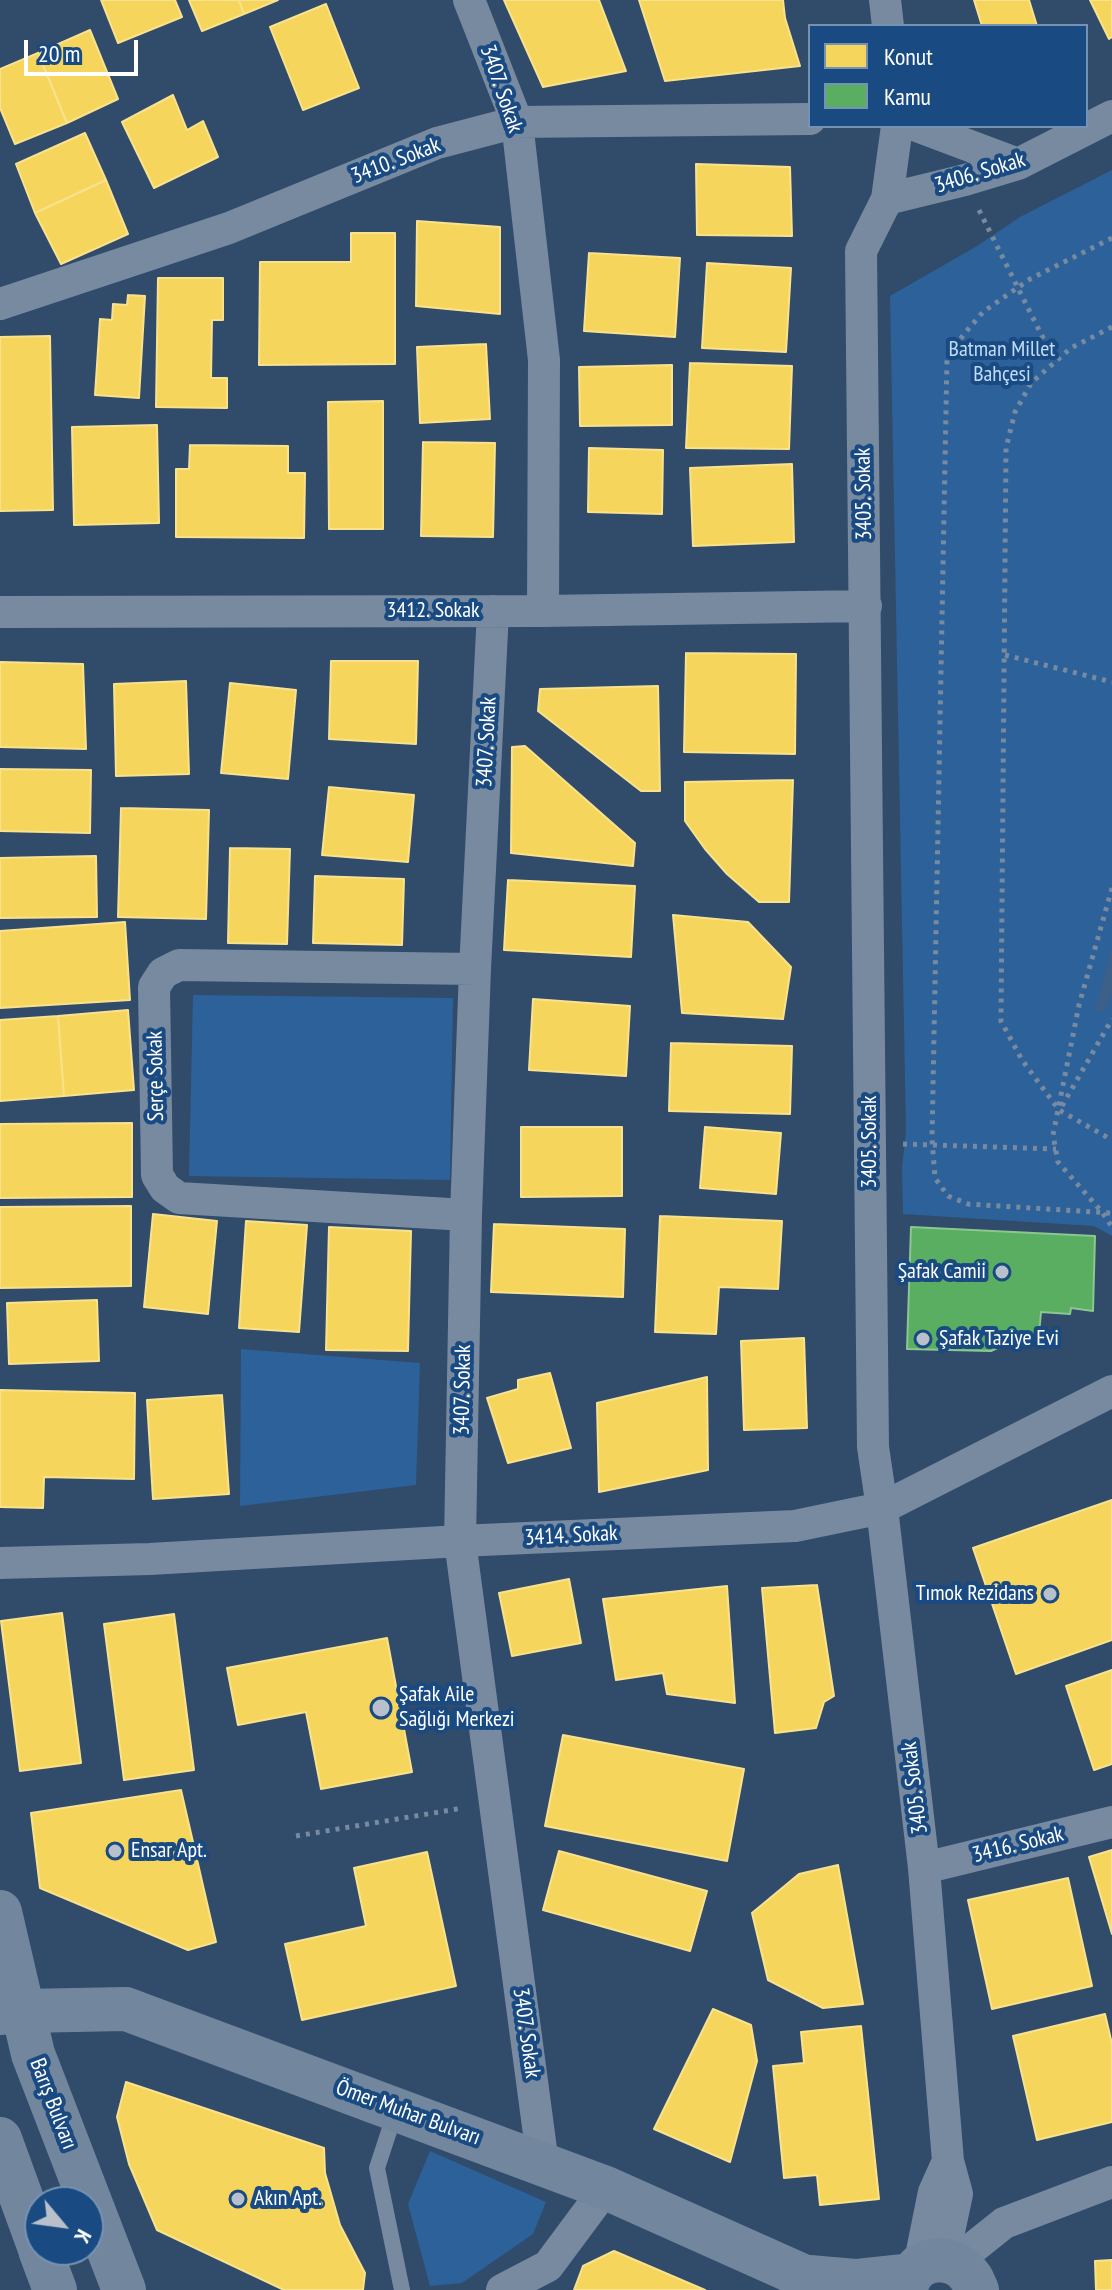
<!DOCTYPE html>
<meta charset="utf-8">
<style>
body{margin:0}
#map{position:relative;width:1112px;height:2290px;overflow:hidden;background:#314b6a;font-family:"PT Sans Narrow",sans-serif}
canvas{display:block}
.legend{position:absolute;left:808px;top:24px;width:280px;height:104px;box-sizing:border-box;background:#194a82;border:2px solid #7592b4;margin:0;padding:10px 14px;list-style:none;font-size:24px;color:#fff}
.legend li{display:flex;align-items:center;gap:16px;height:40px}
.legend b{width:40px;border:2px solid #7592b4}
.north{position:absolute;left:24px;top:2186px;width:80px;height:80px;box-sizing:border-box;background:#194a82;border:2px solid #7592b4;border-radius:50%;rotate:119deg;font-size:22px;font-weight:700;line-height:32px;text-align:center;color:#fff}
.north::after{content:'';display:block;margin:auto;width:28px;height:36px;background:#b7c0cb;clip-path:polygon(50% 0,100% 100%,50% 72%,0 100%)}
.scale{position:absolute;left:24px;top:40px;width:114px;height:36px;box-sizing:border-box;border:4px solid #fff;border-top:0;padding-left:10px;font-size:24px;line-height:28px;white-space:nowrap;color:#fff;-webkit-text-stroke:6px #194a82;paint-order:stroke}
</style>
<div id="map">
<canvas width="1112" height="2290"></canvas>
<ul class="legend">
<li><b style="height:22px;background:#f6d55c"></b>Konut</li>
<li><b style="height:22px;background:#5aae61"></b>Kamu</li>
</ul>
<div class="north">K</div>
<div class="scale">20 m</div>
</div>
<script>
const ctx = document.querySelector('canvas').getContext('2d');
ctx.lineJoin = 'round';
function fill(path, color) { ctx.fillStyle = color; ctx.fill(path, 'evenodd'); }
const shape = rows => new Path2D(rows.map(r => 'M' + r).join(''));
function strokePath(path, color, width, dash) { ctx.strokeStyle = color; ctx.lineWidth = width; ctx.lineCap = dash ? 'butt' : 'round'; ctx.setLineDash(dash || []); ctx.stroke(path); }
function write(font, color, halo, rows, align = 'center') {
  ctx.font = font + ' "PT Sans Narrow",sans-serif'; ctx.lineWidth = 8; ctx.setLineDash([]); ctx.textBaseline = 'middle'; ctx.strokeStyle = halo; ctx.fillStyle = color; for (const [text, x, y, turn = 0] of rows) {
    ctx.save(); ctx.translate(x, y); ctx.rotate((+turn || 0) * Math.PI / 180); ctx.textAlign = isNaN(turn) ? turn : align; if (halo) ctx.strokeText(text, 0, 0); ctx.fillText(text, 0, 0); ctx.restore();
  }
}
const green = shape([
 [1112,170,1112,1236,1094,1226,903,1214,902,1168,906,1132,890,296,977,246,1020,217],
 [193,995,453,998,450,1180,189,1176],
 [241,1349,420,1363,416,1485,240,1506],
 [430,2151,546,2202,533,2234,462,2283,430,2286,408,2204]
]);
const water = shape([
 [1112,948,1112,994,1104,1012,1095,1010]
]);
const homes = shape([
 [101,0,175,0,182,17,118,43,101,0],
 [189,0,239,0,244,14,202,31,189,0],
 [239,0,278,0,244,14,239,0],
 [504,0,599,0,626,71,543,87,504,0],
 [639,0,783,0,785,18,800,66,665,81,639,0],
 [974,0,1029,0,1037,26,982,26,974,0],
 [1090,0,1112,0,1112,37,1109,39,1090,0],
 [326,4,359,88,303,110,270,27,326,4],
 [90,30,118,99,67,123,38,53,90,30],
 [38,53,67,123,15,144,0,108,0,69,38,53],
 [173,95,187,130,203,121,218,157,154,188,122,122,173,95],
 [85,133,106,180,35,213,16,164,85,133],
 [696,164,790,167,792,236,697,235,696,164],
 [106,180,128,234,61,264,35,213,106,180],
 [417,221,500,227,500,314,416,306,417,221],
 [351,233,395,233,395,364,259,365,260,262,351,262,351,233],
 [589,253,680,258,675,337,584,331,589,253],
 [707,263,791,268,786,352,702,348,707,263],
 [158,278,223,278,223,320,212,320,211,378,227,378,227,408,156,407,158,278],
 [128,295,145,296,139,398,95,395,100,319,112,320,113,304,127,305,128,295],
 [50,336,53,510,0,511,0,337,50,336],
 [486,344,490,419,420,423,417,347,486,344],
 [690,363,792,366,789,449,686,448,690,363],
 [672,365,672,425,580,426,579,367,672,365],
 [383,401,383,529,329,529,328,402,383,401],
 [157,425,159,523,74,525,72,427,157,425],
 [423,442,495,443,493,537,421,536,423,442],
 [190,445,288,446,288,473,305,473,304,538,176,537,176,469,189,469,190,445],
 [589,448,663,450,662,514,588,512,589,448],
 [792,464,794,542,693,546,690,468,792,464],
 [686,653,796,654,795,754,684,752,686,653],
 [331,661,418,661,416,744,329,739,331,661],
 [0,662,83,664,86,749,0,747,0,662],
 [186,681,189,774,116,776,114,684,186,681],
 [230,683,296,690,288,779,221,773,230,683],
 [658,686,660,791,641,791,538,711,540,689,658,686],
 [525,746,635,843,633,866,511,853,512,747,525,746],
 [0,769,91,770,90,833,0,831,0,769],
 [793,780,789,902,759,902,727,874,705,849,685,821,685,782,793,780],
 [329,787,414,795,408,862,322,855,329,787],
 [121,808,209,810,206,919,118,917,121,808],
 [230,848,290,849,287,944,228,943,230,848],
 [96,856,97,917,0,918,0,858,96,856],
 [315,876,404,879,402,945,313,943,315,876],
 [508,880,635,886,631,957,504,950,508,880],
 [673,915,748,922,791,967,783,1019,682,1013,673,915],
 [125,922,130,1000,0,1008,0,931,125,922],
 [533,999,630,1006,626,1076,529,1070,533,999],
 [128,1010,134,1090,64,1096,58,1016,128,1010],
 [58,1016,64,1096,0,1101,0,1020,58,1016],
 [671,1043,792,1046,790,1114,669,1111,671,1043],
 [132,1123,132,1197,0,1198,0,1124,132,1123],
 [521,1127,622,1127,622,1196,521,1197,521,1127],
 [705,1127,781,1133,776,1194,700,1188,705,1127],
 [131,1206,131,1286,0,1288,0,1207,131,1206],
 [153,1214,217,1221,208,1314,144,1307,153,1214],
 [660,1216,782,1221,778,1289,719,1287,716,1334,655,1332,660,1216],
 [246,1221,307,1225,299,1332,239,1328,246,1221],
 [494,1224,625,1229,623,1297,491,1292,494,1224],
 [329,1227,411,1231,408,1351,326,1350,329,1227],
 [97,1300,99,1361,9,1364,7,1303,97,1300],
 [804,1338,807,1428,744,1430,741,1341,804,1338],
 [550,1373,571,1448,508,1463,487,1398,518,1389,518,1380,550,1373],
 [707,1377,708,1470,599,1492,597,1403,707,1377],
 [0,1390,135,1393,134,1479,44,1477,43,1508,0,1507,0,1390],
 [222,1395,229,1494,153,1499,147,1400,222,1395],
 [1112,1500,1112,1640,1016,1674,973,1548,1112,1500],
 [569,1579,581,1643,512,1656,499,1593,569,1579],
 [817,1585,834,1696,824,1702,816,1728,775,1733,762,1588,817,1585],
 [727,1586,735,1703,667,1694,663,1673,616,1680,603,1599,727,1586],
 [62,1613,81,1763,20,1771,1,1621,62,1613],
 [174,1614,194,1770,124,1780,104,1624,174,1614],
 [387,1638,412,1772,321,1789,306,1712,238,1725,227,1668,387,1638],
 [1112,1670,1112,1764,1094,1770,1066,1686,1112,1670],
 [563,1735,744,1769,727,1861,545,1826,563,1735],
 [181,1790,216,1942,188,1950,40,1888,31,1813,181,1790],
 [1112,1850,1112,1934,1089,1857,1112,1850],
 [559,1851,707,1891,690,1951,543,1910,559,1851],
 [427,1852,456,1986,302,2020,285,1944,366,1926,354,1868,427,1852],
 [838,1865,863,2004,823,2008,768,1980,752,1913,799,1874,838,1865],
 [1068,1878,1092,1986,992,2009,968,1900,1068,1878],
 [713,2009,751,2025,757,2061,730,2162,654,2129,713,2009],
 [1105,2014,1112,2044,1112,2122,1037,2140,1013,2036,1105,2014],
 [861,2026,879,2199,820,2205,817,2175,784,2178,773,2066,804,2063,801,2032,861,2026],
 [126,2082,324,2148,325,2173,340,2225,365,2273,363,2290,284,2290,157,2230,129,2164,117,2117,126,2082],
 [614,2251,705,2290,574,2290,583,2266,614,2251],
 [1112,2260,1112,2290,1096,2290,1095,2261,1112,2260]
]);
const public = shape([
 [911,1227,1095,1236,1093,1311,1071,1308,1070,1314,1041,1312,1039,1334,1011,1334,1008,1343,991,1351,907,1349,911,1227]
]);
const path = shape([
 [979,210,1055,362],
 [1112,238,1030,279,983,312,964,334,947,358,932,1139,935,1178,948,1196,968,1204,1112,1213],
 [1112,327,1071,348,1031,383,1015,412,1006,448,1001,1021,1022,1060,1059,1110,1112,1140],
 [1005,655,1112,682],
 [1112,888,1079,1005,1053,1135,1058,1162,1102,1212,1112,1227],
 [1062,1106,1112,1019],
 [903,1144,1056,1149],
 [296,1836,463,1808]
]);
const lane = shape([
 [396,2110,377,2168,402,2290]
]);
const street = shape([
 [469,0,517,122,544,360,543,611],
 [885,0,888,26],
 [897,126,887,199,861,251,873,1447,882,1508,924,1868,948,2161,957,2194,943,2260],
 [917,126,1018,164],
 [887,199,965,180,1018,164,1112,116],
 [0,304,229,228,437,143,517,122,810,119],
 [493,611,475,969,466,1215,460,1541,543,2164],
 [0,612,543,611,866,606],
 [466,1215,179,1198,165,1188,157,1175,154,987,163,973,179,965,475,969],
 [0,1563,150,1559,460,1541,795,1526,882,1508,1112,1391],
 [924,1868,1112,1822],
 [954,2263,1004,2223,1112,2182],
 [919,2266,934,2192,948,2161],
 [502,2290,548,2266,606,2188]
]);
const secondary = shape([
 [0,1912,33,2054,124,2290],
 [0,2013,23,2011,126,2009,606,2188,803,2276,840,2290],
 [0,2139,40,2249],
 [40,2250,55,2290],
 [809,2277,855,2281,911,2275],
 [904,2290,911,2275,919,2266,931,2261,943,2260,954,2263,964,2269,972,2279,977,2290]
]);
const markers = [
 [1002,1272,8,"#b7c0cb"],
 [923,1339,8,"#b7c0cb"],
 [1050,1594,8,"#b7c0cb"],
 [381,1708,10,"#b7c0cb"],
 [115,1851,8,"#b7c0cb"],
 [238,2199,8,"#b7c0cb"]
];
const streetNames = [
 ["3407. Sokak",501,89,71],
 ["3410. Sokak",396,161,-21],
 ["3406. Sokak",980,173,-17],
 ["3405. Sokak",864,494,-91],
 ["3412. Sokak",433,611],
 ["3407. Sokak",487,742,-87],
 ["Serçe Sokak",156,1076,-91],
 ["3405. Sokak",870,1142,-90],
 ["3407. Sokak",463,1390,-89],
 ["3414. Sokak",571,1536,-3],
 ["3405. Sokak",915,1788,-97],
 ["3416. Sokak",1018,1845,-14],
 ["3407. Sokak",526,2033,82],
 ["Barış Bulvarı",53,2104,69],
 ["Ömer Muhar Bulvarı",408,2113,20]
];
const parkNames = [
 ["Batman Millet",1002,350],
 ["Bahçesi",1002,375]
];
const poiNames = [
 ["Şafak Camii",986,1272,"right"],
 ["Şafak Taziye Evi",939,1339],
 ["Tımok Rezidans",1034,1594,"right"],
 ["Şafak Aile",399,1695],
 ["Sağlığı Merkezi",399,1720],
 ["Ensar Apt.",131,1851],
 ["Akın Apt.",254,2199]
];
fill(green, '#2d619a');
fill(water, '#3d6088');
fill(homes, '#f6d55c');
strokePath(homes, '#f9e28d', 2);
fill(public, '#5aae61');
strokePath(public, '#8cc690', 2);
strokePath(path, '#778aa0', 5, [4, 6]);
strokePath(lane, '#778aa0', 16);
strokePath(street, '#778aa0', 32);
strokePath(secondary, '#72869d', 44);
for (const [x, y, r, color] of markers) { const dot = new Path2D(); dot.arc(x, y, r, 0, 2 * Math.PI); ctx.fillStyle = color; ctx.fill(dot); strokePath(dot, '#194a82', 3); }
write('22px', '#fff', '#194a82', streetNames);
write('22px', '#c1dcf8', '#194a82', parkNames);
write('22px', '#fff', '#194a82', poiNames, 'left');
</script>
